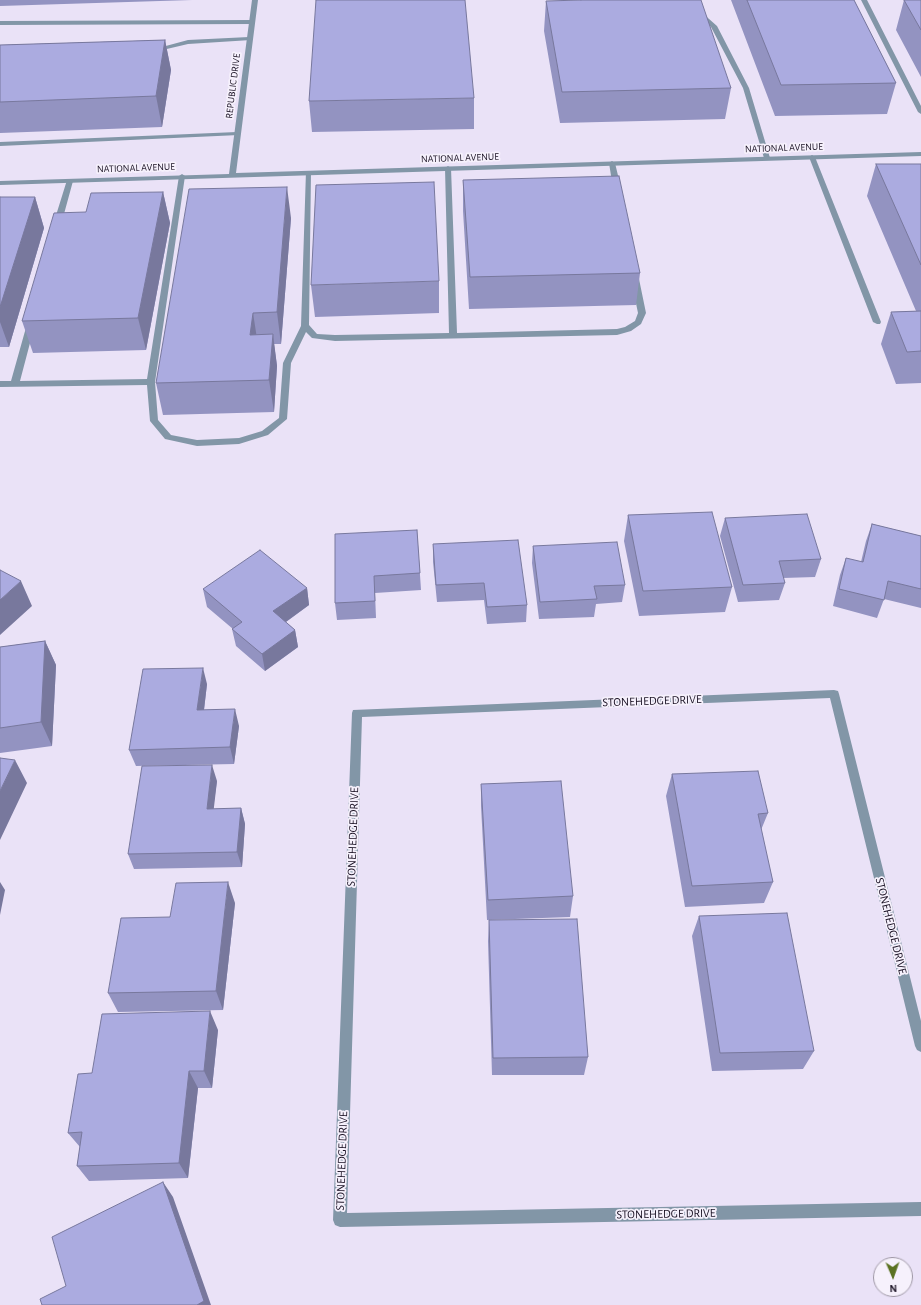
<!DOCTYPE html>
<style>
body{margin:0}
#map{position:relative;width:921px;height:1305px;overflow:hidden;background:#eae2f7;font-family:"Alegreya Sans",sans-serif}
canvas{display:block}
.north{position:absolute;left:873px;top:1257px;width:40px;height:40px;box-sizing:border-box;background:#f6f1fc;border:1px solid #9e97a5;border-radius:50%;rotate:178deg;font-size:11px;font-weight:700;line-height:16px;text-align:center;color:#191123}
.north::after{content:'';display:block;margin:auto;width:14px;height:18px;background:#5b7222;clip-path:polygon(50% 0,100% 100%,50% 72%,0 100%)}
</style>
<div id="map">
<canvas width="921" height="1305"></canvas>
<div class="north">N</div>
</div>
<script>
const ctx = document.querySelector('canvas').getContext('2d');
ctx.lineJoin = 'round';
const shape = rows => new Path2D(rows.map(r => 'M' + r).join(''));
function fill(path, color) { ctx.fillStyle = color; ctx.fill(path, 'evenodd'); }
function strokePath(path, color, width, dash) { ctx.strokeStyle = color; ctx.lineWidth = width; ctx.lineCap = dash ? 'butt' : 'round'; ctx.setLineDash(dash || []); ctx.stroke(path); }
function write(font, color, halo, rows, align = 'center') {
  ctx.font = font + ' "Alegreya Sans",sans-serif'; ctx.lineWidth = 3.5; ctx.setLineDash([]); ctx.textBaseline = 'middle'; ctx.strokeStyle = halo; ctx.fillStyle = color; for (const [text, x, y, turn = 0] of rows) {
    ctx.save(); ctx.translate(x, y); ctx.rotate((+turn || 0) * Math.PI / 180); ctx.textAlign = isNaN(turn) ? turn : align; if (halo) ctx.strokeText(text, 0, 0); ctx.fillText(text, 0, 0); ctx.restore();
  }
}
const lane = shape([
 [861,0,867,0,921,106,921,114,918,112,861,0],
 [696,11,700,11,717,26,749,88,770,158,769,159,764,158,743,88,711,27,696,13,696,11],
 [0,21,252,20,255,22,252,24,0,25,0,21],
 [249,37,252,39,251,40,188,44,154,52,151,50,188,40,249,37],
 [237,132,240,134,239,135,0,146,0,142,237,132],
 [812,155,815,157,881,322,880,324,877,324,873,322,809,157,812,155],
 [612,161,615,163,621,188,617,190,613,188,609,163,612,161],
 [448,166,451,168,457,333,617,329,625,327,635,321,638,313,631,279,635,277,639,279,646,313,641,324,631,331,617,335,335,341,312,338,306,332,291,363,287,419,268,435,239,444,197,446,165,439,150,421,147,385,0,387,0,381,11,381,27,324,31,322,35,324,20,381,147,379,179,176,182,174,185,176,155,382,158,420,171,435,197,440,239,438,262,431,279,418,283,363,301,326,306,171,311,172,309,325,317,334,335,335,449,333,445,168,448,166],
 [67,180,73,181,61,225,57,227,53,225,67,180]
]);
const street = shape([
 [252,0,258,0,236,173,921,152,921,156,0,185,0,181,229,174,252,0],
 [834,690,838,691,839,694,921,1021,921,1052,917,1050,915,1046,830,698,362,717,347,1213,921,1202,921,1216,340,1227,335,1225,333,1220,352,713,353,710,834,690]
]);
const wall = shape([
 [0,0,192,0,0,6],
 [731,0,854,0,896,83,887,114,775,116],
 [904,0,921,0,921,77,896,30],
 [546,1,731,88,725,119,560,123,544,31],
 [165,40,171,70,162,127,0,133,0,45],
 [474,98,474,129,312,132,309,101],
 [876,164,921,164,921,383,896,384,881,344,891,312,916,311,867,196],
 [463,180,640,273,636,305,469,309,463,211],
 [163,192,170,223,146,350,33,353,22,321,86,212],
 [0,197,35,197,44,228,9,347,0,347],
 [291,218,281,344,274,344,277,366,274,412,163,415,156,383],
 [439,281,439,313,315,317,311,285],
 [628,515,732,587,725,612,639,616,624,541],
 [725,518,821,559,815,577,783,578,785,583,779,600,738,602,720,536],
 [872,524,921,536,921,608,884,599,877,618,833,606,840,575,846,558,861,562,866,541],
 [417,530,421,590,375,593,376,618,337,620,335,603],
 [433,544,527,605,526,622,487,624,484,600,437,602,433,562],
 [533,546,625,585,622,602,596,604,594,617,539,619,532,563],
 [307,588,309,605,286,622,295,630,298,647,265,671,236,646,232,629,233,629,207,607,203,589],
 [45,641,56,665,52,746,0,753,0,647],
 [207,684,204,710,239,726,234,764,136,766,129,750],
 [672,774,768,813,761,830,773,882,764,903,685,907,666,796],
 [217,781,213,809,241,808,245,824,242,867,134,869,128,854],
 [481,784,573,896,570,917,487,920,481,806],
 [235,903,223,1010,118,1012,108,993],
 [699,916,814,1051,803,1069,712,1071,692,936],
 [489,920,588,1057,584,1075,492,1075,488,941],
 [218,1030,212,1088,198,1088,188,1178,89,1181,77,1166,80,1147,68,1133,92,1073]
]);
const shadedWall = shape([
 [165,40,171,70,162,127,156,96],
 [287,187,291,218,281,344,277,312],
 [163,192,170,223,146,350,138,318],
 [35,197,44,228,9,347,0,322,0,307],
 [253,313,258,345,250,335],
 [273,334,277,366,274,412,269,380],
 [21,581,32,606,0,635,0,600],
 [307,588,309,605,276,629,273,611],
 [295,630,298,647,265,671,262,654],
 [45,641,56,665,52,746,41,722],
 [203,668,207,684,202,726,197,710],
 [235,709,239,726,234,764,230,747],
 [15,760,27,783,0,840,0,791],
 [212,765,217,781,212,824,207,809],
 [241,808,245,824,242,867,237,852],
 [0,882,5,890,0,915],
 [228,882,235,903,223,1010,216,991],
 [210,1011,218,1030,212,1088,204,1071],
 [189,1071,198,1088,188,1178,179,1163],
 [163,1182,173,1197,211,1305,197,1305]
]);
const building = shape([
 [316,0,465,0,474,98,309,101,316,0],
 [581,0,701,0,731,88,562,92,546,1,581,0],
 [747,0,854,0,896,83,781,85,747,0],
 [904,0,921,0,921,30,904,0],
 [165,40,156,96,0,102,0,45,165,40],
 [876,164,921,164,921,265,876,164],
 [619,176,640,273,470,277,463,180,619,176],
 [434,182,439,281,311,285,316,185,434,182],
 [287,187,277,312,253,313,250,335,273,334,269,380,156,383,189,189,287,187],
 [163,192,138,318,22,321,54,213,86,212,91,193,163,192],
 [0,197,35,197,0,307,0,197],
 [921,311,921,351,907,352,891,312,921,311],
 [712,512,732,587,643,591,628,515,712,512],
 [807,514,821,559,779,561,785,583,743,585,725,518,807,514],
 [872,524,921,536,921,589,888,581,884,600,839,589,846,558,863,562,872,524],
 [417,530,420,573,374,576,375,601,335,603,335,534,417,530],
 [518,540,527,605,487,607,484,583,436,585,433,544,518,540],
 [617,542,625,585,594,586,597,599,540,602,533,546,617,542],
 [260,550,307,588,273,611,295,630,262,654,232,629,242,622,203,589,260,550],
 [0,570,21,581,0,600,0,570],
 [45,641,41,722,0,728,0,647,45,641],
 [203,668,197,710,235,709,230,747,129,750,143,669,203,668],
 [0,758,15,760,0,791,0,758],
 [212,765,207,809,241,808,237,852,128,854,142,766,212,765],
 [758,771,768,813,758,814,773,882,692,886,672,774,758,771],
 [561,781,573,896,488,900,481,784,561,781],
 [228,882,216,991,108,993,121,918,170,917,176,883,228,882],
 [787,913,814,1051,720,1053,699,916,787,913],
 [577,919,588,1057,493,1058,489,920,577,919],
 [210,1011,204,1071,189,1071,179,1163,77,1166,82,1132,68,1133,78,1074,92,1073,102,1014,210,1011],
 [163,1182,204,1301,197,1305,42,1305,40,1299,66,1286,52,1237,163,1182]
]);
const farStreetnames = [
 ["REPUBLIC DRIVE",233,86,-83],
 ["NATIONAL AVENUE",784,148,-2],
 ["NATIONAL AVENUE",460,158,-2],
 ["NATIONAL AVENUE",136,168,-2]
];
const streetNames = [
 ["STONEHEDGE DRIVE",652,701,-2],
 ["STONEHEDGE DRIVE",353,837,-88],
 ["STONEHEDGE DRIVE",891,926,76],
 ["STONEHEDGE DRIVE",342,1161,-88],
 ["STONEHEDGE DRIVE",666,1214,-1]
];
fill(lane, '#8296a7');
fill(street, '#8296a7');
fill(wall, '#9393c1');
fill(shadedWall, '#78789d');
fill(building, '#ababe0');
strokePath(building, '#78789d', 1);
write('10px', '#191123', '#f6f1fc', farStreetnames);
write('12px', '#191123', '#f6f1fc', streetNames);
</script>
